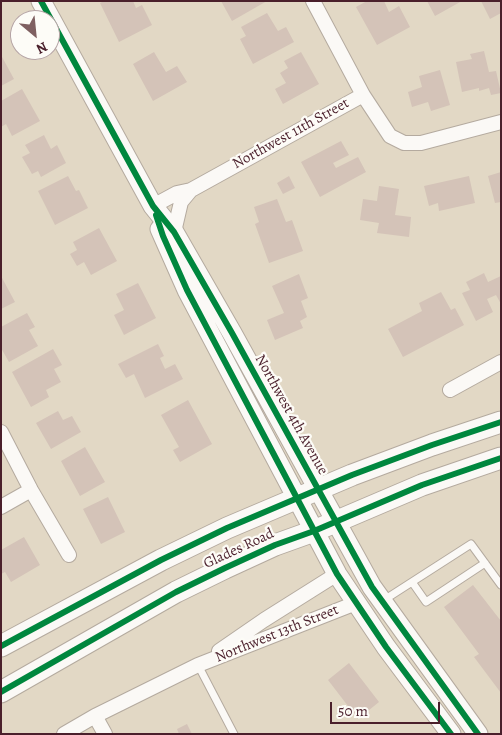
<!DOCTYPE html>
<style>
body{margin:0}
#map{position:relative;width:502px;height:735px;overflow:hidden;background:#e2d8c5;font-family:Alegreya,serif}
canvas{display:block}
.frame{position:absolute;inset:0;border:2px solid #4a1f2b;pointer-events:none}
.north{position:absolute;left:10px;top:10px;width:50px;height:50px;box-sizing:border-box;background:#fdfcf7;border:1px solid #b5a4a5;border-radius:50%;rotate:152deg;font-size:14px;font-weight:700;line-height:20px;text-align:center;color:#4a1f2b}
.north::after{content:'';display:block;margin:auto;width:18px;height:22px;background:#7f6061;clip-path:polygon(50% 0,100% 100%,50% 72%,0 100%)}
.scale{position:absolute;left:330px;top:702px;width:110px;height:22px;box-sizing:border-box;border:2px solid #4a1f2b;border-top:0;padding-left:6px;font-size:15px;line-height:18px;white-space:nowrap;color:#4a1f2b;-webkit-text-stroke:4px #fdfcf7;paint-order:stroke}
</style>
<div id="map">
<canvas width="502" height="735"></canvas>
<div class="frame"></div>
<div class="north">N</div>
<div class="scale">50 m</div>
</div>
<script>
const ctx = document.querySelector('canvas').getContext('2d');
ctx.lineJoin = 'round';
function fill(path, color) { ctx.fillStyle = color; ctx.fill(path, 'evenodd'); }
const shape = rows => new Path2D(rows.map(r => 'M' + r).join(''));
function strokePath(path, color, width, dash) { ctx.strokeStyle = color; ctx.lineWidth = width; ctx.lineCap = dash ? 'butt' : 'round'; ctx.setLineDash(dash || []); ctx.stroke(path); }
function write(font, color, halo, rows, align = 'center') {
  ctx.font = font + ' Alegreya,serif'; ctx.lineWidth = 4.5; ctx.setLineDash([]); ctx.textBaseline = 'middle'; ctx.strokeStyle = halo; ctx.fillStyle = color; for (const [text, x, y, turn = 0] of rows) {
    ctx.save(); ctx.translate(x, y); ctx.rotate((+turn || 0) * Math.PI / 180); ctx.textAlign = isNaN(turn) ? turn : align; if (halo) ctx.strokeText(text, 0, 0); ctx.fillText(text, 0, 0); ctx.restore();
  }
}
const building = shape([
 [104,1,133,1,136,8,142,5,152,25,119,42,100,3],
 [221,1,267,1,232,21],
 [367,1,384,1,389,12,399,6,410,27,377,45,356,7],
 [427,1,462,1,435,16],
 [481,1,501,1,501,13,490,19],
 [267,13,278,31,286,27,294,42,253,64,240,39,246,36,241,27],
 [484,51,489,72,496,71,501,93,491,95,489,88,479,91,479,88,462,92,456,62,472,59,470,54],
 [154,52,166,72,177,66,187,82,153,101,133,64],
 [301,52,319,84,283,104,275,89,286,83,280,73,288,68,284,61],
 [1,55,14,79,1,86],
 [440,70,450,105,431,111,428,102,412,107,408,92,422,87,419,76],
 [22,89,40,121,12,136,6,124,1,127,1,101],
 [44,135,51,149,57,145,66,163,41,177,38,171,32,174,22,157,30,153,25,145],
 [341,141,349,155,333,163,336,168,358,157,366,172,320,197,301,162],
 [501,172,501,202,495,203,488,176],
 [68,176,76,191,79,190,88,208,55,225,38,191],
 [289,176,295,188,283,194,277,183],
 [469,176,475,203,439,211,438,203,429,206,424,186],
 [379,186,399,189,395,215,411,217,409,237,377,233,379,223,360,220,363,199,377,201],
 [277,199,286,222,292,220,303,251,269,263,255,224,259,222,254,207],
 [99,228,117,261,91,275,84,262,77,266,70,254,77,250,73,242],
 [484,273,488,282,501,276,501,304,496,295,487,299,493,312,476,321,462,293,470,290,466,282],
 [299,274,308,298,301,301,307,317,300,321,303,328,275,340,267,320,284,313,272,286],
 [1,276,15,302,1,309],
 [138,283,156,318,124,335,114,315,124,310,116,294],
 [441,292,451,310,455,308,464,325,403,357,388,329,422,311,419,303],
 [27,313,35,327,29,330,38,346,9,362,1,348,1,327],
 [158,344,164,356,160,358,165,369,175,364,183,379,145,398,134,374,126,378,118,364],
 [53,349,62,365,54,369,61,382,46,390,49,397,31,407,12,372],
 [188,400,212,444,180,462,173,450,179,447,161,415],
 [58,411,63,420,72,416,81,432,51,449,36,423],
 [85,447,105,482,80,496,61,461],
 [108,497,125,532,101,544,83,509],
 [24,537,40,565,11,582,5,572,1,574,1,550],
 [473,585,501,621,501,693,474,657,479,654,444,607],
 [349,663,379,702,358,719,328,680],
 [187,724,192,734,179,734,177,729]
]);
const lane = shape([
 [412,582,426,602,485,563],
 [384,600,471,544,501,585],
 [198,665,234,734]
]);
const street = shape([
 [313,1,363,95,390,136,404,143,421,143,501,122],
 [153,206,177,193,191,190,363,95],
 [174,232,181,202,191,190],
 [450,390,501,362],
 [1,432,31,490,69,555],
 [1,507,31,490],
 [219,651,264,620,337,574],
 [95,716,105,734],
 [64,734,95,716,198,665,356,603]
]);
const secondary = shape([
 [41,1,153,206,174,232,232,333,372,587,478,734],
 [160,229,187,290,337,574,386,647,451,734]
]);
const primary = shape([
 [1,646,161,560,227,528,352,475,432,445,501,422],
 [1,692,176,592,225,568,275,545,314,531,422,485,501,458]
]);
const cycleway = shape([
 [41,1,153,206,174,232,232,333,372,587,478,734],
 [156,215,163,236,187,290,337,574,386,647,451,734],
 [1,646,161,560,227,528,352,475,432,445,501,422],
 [1,692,176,592,225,568,275,545,314,531,422,485,501,458]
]);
const streetNames = [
 ["Northwest 11th Street",291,134,-29],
 ["Northwest 4th Avenue",291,415,61],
 ["Glades Road",239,549,-25],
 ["Northwest 13th Street",277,634,-22]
];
fill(building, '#d4c3b8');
strokePath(lane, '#b4aa9f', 9);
strokePath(street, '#b4aa9f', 16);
strokePath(secondary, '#b4aa9f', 21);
strokePath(primary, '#b4aa9f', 23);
strokePath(lane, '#fbf9f6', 7);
strokePath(street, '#fbf9f6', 14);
strokePath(secondary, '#fbf9f6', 19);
strokePath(primary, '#fbf9f6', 21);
strokePath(cycleway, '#00873e', 6);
write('15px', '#4a1f2b', '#fdfcf7', streetNames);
</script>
